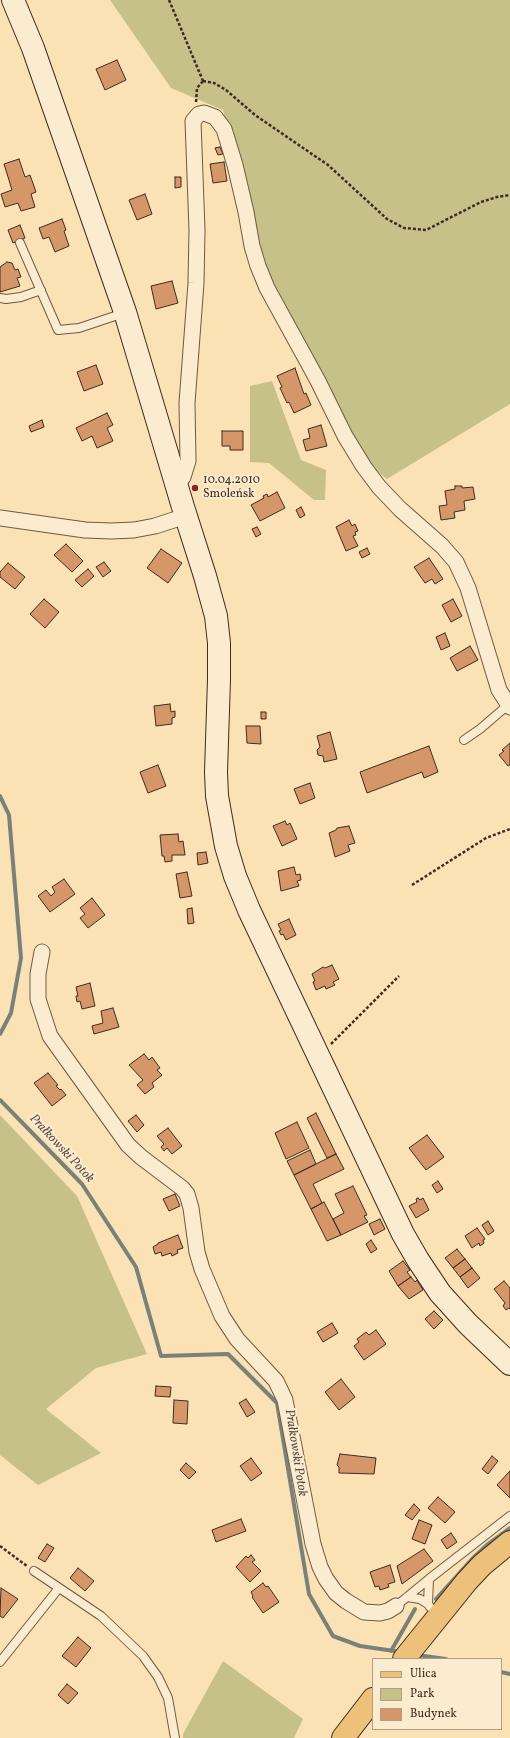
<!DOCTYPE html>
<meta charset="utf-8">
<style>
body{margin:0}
#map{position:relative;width:510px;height:1738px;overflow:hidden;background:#fae2b5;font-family:Vollkorn,serif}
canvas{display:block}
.legend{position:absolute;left:372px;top:1658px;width:130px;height:72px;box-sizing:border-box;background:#fceccf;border:1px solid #b09f88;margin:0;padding:5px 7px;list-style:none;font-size:12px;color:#3f2c1e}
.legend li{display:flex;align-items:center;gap:8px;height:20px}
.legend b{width:20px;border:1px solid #b09f88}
</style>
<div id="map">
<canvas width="510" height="1738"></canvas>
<ul class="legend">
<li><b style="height:5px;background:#edc17a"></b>Ulica</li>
<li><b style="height:11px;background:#c5c188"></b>Park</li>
<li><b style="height:11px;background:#d59769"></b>Budynek</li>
</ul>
</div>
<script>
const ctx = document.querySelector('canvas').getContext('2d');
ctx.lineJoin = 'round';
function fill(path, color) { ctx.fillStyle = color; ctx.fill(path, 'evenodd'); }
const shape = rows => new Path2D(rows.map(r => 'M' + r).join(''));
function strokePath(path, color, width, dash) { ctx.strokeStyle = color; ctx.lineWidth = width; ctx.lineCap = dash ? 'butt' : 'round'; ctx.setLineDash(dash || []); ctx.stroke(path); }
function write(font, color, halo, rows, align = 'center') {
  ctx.font = font + ' Vollkorn,serif'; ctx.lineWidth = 4; ctx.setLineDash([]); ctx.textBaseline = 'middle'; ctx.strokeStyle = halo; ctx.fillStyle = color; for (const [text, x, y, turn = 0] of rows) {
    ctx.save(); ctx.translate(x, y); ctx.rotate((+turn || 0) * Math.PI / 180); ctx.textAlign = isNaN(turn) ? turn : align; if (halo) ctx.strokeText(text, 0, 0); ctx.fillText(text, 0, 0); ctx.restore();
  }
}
const green = shape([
 [110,0,510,0,510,404,387,479,367,464,260,261,223,110,171,88],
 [272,381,301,460,326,470,325,500,314,500,269,463,250,462,250,386],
 [0,1115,77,1196,147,1354,96,1368,46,1409,101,1453,38,1485,0,1455],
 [223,1661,303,1719,294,1738,183,1738,183,1734]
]);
const stream = shape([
 [0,796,9,815,21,958,11,1013,0,1034],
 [0,1100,82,1184,136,1267,161,1356,228,1354,277,1403,309,1594,333,1636,360,1646,401,1652],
 [436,1599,473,1558,488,1544,510,1528],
 [391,1651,415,1609],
 [417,1655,446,1659],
 [501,1672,510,1674]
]);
const building = shape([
 [117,60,126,80,105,90,96,69,117,60],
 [220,147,223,154,218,155,215,148,220,147],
 [19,159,25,177,30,175,36,192,31,194,35,207,21,211,18,203,5,207,1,194,12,190,4,164,19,159],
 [224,162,227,181,213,183,210,164,224,162],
 [175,177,181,177,181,187,175,188,175,177],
 [145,194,152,214,137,220,129,200,145,194],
 [62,219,66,230,64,231,69,246,55,252,49,237,43,239,39,228,62,219],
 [20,225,25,238,13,243,8,230,20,225],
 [7,262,12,263,15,270,18,269,21,277,17,278,20,286,0,292,0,267,7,262],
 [172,281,178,303,156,309,151,286,172,281],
 [96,365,103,384,84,391,77,372,96,365],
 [295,368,304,394,306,393,311,405,294,413,289,402,287,403,280,388,282,387,277,376,295,368],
 [107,413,113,425,107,428,113,441,97,448,92,436,82,441,76,428,107,413],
 [42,420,44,427,31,432,29,426,42,420],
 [321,425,327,446,306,451,303,440,310,438,308,429,321,425],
 [222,431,243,431,243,450,230,450,230,446,222,446,222,431],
 [455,486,462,486,462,488,473,487,475,499,464,501,465,510,454,512,455,518,441,520,439,506,447,505,445,491,455,489,455,486],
 [277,492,285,508,260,521,251,505,264,498,263,496,267,494,268,497,277,492],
 [301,507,305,515,300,518,296,510,301,507],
 [349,520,352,526,355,524,358,531,355,532,356,535,353,536,358,546,346,551,336,527,349,520],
 [257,527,261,534,256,537,252,529,257,527],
 [66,544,83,561,72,572,54,555,66,544],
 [367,548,370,554,362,558,359,552,367,548],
 [161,549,182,563,168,583,147,568,161,549],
 [429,558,443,579,435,584,432,579,425,583,414,567,429,558],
 [104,562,111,571,103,577,96,567,104,562],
 [8,563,25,577,15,589,0,577,0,572,8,563],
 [88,569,94,576,82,587,75,580,88,569],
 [44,599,59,612,45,628,30,614,44,599],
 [453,599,462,616,451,622,442,605,453,599],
 [445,633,450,646,441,650,436,637,445,633],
 [470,646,478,660,457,671,450,658,470,646],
 [170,704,171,712,175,711,175,717,172,718,172,724,156,726,154,706,170,704],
 [261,712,266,712,266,719,261,719,261,712],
 [246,726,260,726,261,744,247,743,246,726],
 [330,732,337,759,324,762,323,756,318,755,317,750,320,747,317,736,330,732],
 [510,743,510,765,508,766,499,755,504,751,502,750,510,743],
 [429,746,438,772,424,778,422,772,367,793,360,772,429,746],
 [158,765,166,786,148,793,140,772,158,765],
 [310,783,315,798,300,804,294,789,310,783],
 [285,821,287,825,290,823,297,839,282,846,273,826,285,821],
 [349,826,355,843,348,845,350,851,335,857,329,833,336,830,337,828,349,826],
 [178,834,179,842,183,841,185,855,172,855,172,861,165,862,164,856,162,856,160,835,178,834],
 [206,852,208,863,198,865,197,853,206,852],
 [294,867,296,875,300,874,301,880,297,881,299,886,281,891,278,871,294,867],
 [187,872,192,896,180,898,176,874,187,872],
 [64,879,75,894,50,912,38,896,46,890,51,896,55,892,52,887,64,879],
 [92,898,105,915,88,928,80,918,85,914,80,908,92,898],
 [192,908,194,923,188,924,187,909,192,908],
 [289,919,296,935,286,940,283,934,281,935,279,931,281,930,278,924,289,919],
 [332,965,339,979,333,982,335,985,326,989,325,986,316,990,313,982,315,981,312,974,323,967,325,968,332,965],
 [90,983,95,1006,82,1009,80,1001,77,1002,76,996,78,996,76,987,90,983],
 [113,1008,119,1027,94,1034,92,1026,103,1023,101,1011,113,1008],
 [144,1054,149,1060,152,1057,160,1068,157,1070,162,1075,152,1083,154,1087,145,1094,137,1085,143,1080,129,1065,144,1054],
 [48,1073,58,1085,56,1086,60,1090,61,1089,66,1095,52,1106,34,1083,48,1073],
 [316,1113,336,1154,327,1158,307,1118,316,1113],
 [136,1115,144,1125,137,1132,128,1121,136,1115],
 [297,1122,309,1148,286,1159,275,1133,297,1122],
 [168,1128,182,1146,172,1154,167,1148,164,1151,161,1147,164,1144,157,1136,168,1128],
 [427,1135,444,1157,426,1170,409,1148,427,1135],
 [310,1150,316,1164,294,1175,287,1161,310,1150],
 [336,1154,344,1169,313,1184,322,1203,311,1209,294,1175,336,1154],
 [438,1181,443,1189,437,1193,432,1185,438,1181],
 [353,1186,367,1215,364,1216,368,1222,341,1235,333,1219,344,1213,335,1194,353,1186],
 [175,1194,180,1206,169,1211,163,1199,175,1194],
 [418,1198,420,1200,423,1198,429,1210,416,1218,409,1206,417,1202,416,1199,418,1198],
 [324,1202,341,1235,327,1241,311,1209,324,1202],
 [380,1219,385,1229,374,1235,369,1224,380,1219],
 [488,1221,494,1231,488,1235,482,1225,488,1221],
 [477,1228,485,1239,483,1240,484,1243,480,1246,479,1243,472,1248,465,1236,477,1228],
 [178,1235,183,1248,177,1250,178,1253,172,1256,171,1253,162,1256,161,1252,155,1254,153,1247,158,1244,158,1243,178,1235],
 [371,1240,377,1249,371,1253,366,1244,371,1240],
 [457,1249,465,1259,453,1268,445,1258,457,1249],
 [465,1259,472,1268,460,1277,453,1268,465,1259],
 [403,1261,410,1270,407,1272,411,1277,398,1286,389,1271,403,1261],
 [472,1268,480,1278,468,1288,460,1277,472,1268],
 [411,1277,415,1282,417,1280,423,1290,409,1299,398,1286,411,1277],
 [504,1281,510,1288,510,1309,509,1308,506,1310,503,1306,505,1303,494,1289,504,1281],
 [434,1311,443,1320,434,1329,425,1319,434,1311],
 [332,1323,338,1333,323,1342,317,1332,332,1323],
 [376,1330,386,1344,364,1360,354,1346,359,1342,357,1339,366,1332,369,1335,376,1330],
 [341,1379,355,1397,339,1410,325,1392,341,1379],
 [156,1386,171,1387,170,1397,155,1396,156,1386],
 [246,1399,255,1412,247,1417,239,1403,246,1399],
 [174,1400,188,1401,187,1424,173,1423,174,1400],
 [340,1454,376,1458,374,1474,339,1473,339,1467,337,1465,340,1454],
 [492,1456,498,1461,488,1474,482,1469,492,1456],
 [251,1458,262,1473,251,1481,240,1466,251,1458],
 [186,1463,196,1472,189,1479,180,1470,186,1463],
 [510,1471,510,1498,497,1485,510,1471],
 [438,1497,455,1512,445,1523,428,1508,438,1497],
 [414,1504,420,1510,412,1520,405,1515,414,1504],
 [241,1519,246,1531,216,1542,212,1530,241,1519],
 [419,1520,432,1525,425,1544,412,1539,419,1520],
 [451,1533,457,1542,447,1549,441,1540,451,1533],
 [47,1544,54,1548,45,1562,38,1558,47,1544],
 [424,1549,433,1561,402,1584,397,1566,424,1549],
 [251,1555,255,1560,252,1562,261,1571,250,1582,236,1567,246,1556,248,1558,251,1555],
 [390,1565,395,1582,388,1584,389,1587,380,1590,379,1586,375,1587,370,1572,390,1565],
 [78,1568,94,1581,85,1591,70,1578,78,1568],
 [263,1583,266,1587,268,1586,279,1602,263,1613,252,1597,253,1596,251,1592,263,1583],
 [1,1588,18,1599,3,1618,0,1616,1,1588],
 [78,1637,91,1648,76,1667,62,1656,78,1637],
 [67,1684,78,1693,68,1704,58,1695,67,1684]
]);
const path = shape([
 [169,0,203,81],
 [203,81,214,83,226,90,255,115,328,165,387,219,404,228,426,230,481,202,497,197,510,195],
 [196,102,197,88,203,81],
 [412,885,486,838,510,829],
 [331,1044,399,976],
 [0,1546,27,1566]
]);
const lane = shape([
 [20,243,58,330,79,328,124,313],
 [0,298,6,299,21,297,41,290],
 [464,740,480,729,508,705],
 [34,1571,101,1616,143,1656,158,1677,168,1698,175,1738],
 [407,1597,420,1599,428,1604,430,1607],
 [428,1604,429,1579,510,1516],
 [396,1606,429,1579],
 [0,1662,59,1588]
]);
const street = shape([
 [177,485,183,477,188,461,187,403,196,283,197,230,193,121,199,114,204,113,215,117,224,129,235,165,246,212,252,246,258,266,267,288,318,381,345,436,364,467,379,487,400,509,442,546,456,562,468,588,499,690,510,707],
 [0,518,85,530,111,531,134,530,155,526,186,516],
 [42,952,38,974,38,999,50,1036,128,1145,141,1157,182,1188,187,1194,191,1208,197,1252,202,1269,222,1316,237,1339,276,1381,285,1400,313,1544,320,1567,326,1579,336,1593,346,1601,364,1612,380,1613,388,1611,396,1606]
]);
const secondary = shape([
 [13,0,33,48,125,312,183,507,205,576,216,616,219,643,219,679,216,772,217,796,226,846,235,876,249,910,403,1234,418,1260,440,1293,468,1324,510,1364]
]);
const primary = shape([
 [404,1659,467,1581,482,1565,510,1542],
 [343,1738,373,1699]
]);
const markers = [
 [195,488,4,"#8f2418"]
];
const poiNames = [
 ["10.04.2010",203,481],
 ["Smoleńsk",203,495]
];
const waterNames = [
 ["Prałkowski Potok",61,1149,47],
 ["Prałkowski Potok",295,1453,81]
];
fill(green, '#c5c188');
strokePath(stream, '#798279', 4);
fill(building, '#d59769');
strokePath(building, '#3f2c1e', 1);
strokePath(lane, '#6e5a44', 10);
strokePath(street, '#6e5a44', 17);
strokePath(secondary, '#3f2c1e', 24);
strokePath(primary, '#3f2c1e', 24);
strokePath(path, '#3f2c1e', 2.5, [3, 2]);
strokePath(lane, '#fceccf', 8);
strokePath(street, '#fceccf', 15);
strokePath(secondary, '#fceccf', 22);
strokePath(primary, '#edc17a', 22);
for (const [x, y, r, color] of markers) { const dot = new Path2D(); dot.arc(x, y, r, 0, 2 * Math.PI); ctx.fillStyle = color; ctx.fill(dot); strokePath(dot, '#fceccf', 1.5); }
write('12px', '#3f2c1e', '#fceccf', poiNames, 'left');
write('italic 13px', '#575044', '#fceccf', waterNames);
</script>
